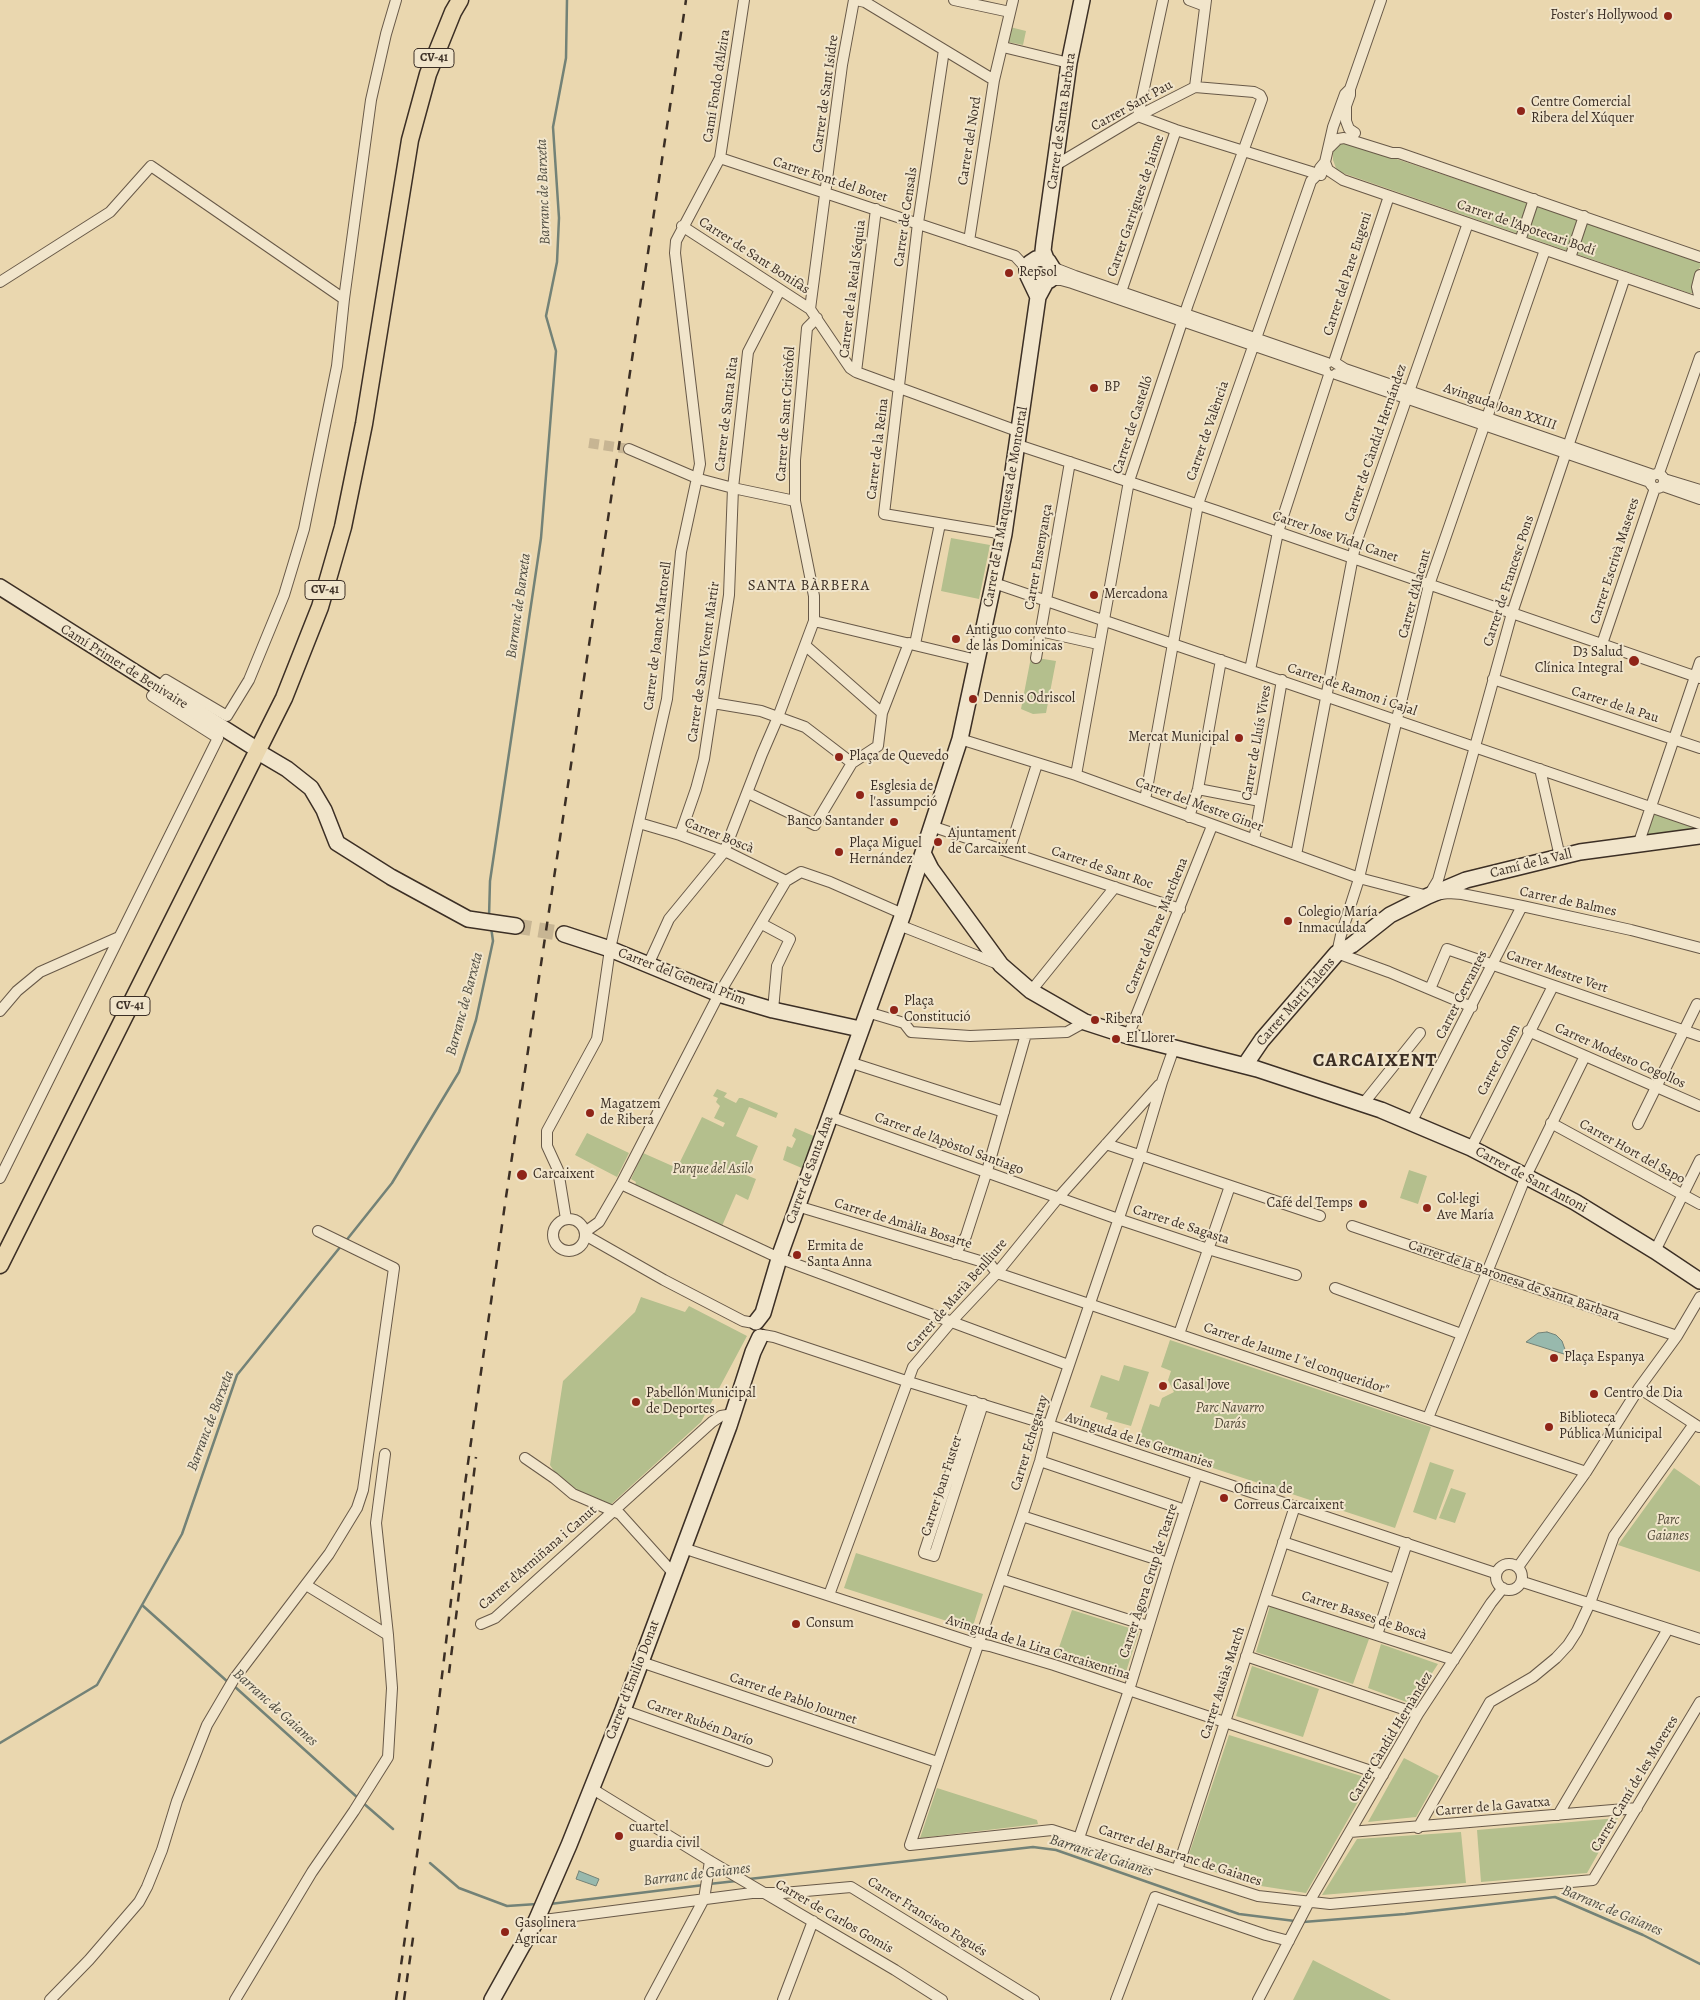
<!DOCTYPE html>
<meta charset="utf-8">
<style>
body{margin:0}
canvas{display:block;background:#ead7af}
</style>
<canvas width="1700" height="2000"></canvas>
<script>
const ctx = document.querySelector('canvas').getContext('2d');
ctx.lineJoin = 'round';
function fill(path, color) { ctx.fillStyle = color; ctx.fill(path, 'evenodd'); }
const shape = rows => new Path2D(rows.map(r => 'M' + r).join(''));
function strokePath(path, color, width, dash) { ctx.strokeStyle = color; ctx.lineWidth = width; ctx.lineCap = dash ? 'butt' : 'round'; ctx.setLineDash(dash || []); ctx.stroke(path); }
function write(font, color, halo, rows, align = 'center') {
  ctx.font = font + ' Alegreya,serif'; ctx.lineWidth = 4; ctx.setLineDash([]); ctx.textBaseline = 'middle'; ctx.strokeStyle = halo; ctx.fillStyle = color; for (const [text, x, y, turn = 0] of rows) {
    ctx.save(); ctx.translate(x, y); ctx.rotate((+turn || 0) * Math.PI / 180); ctx.textAlign = isNaN(turn) ? turn : align; if (halo) ctx.strokeText(text, 0, 0); ctx.fillText(text, 0, 0); ctx.restore();
  }
}
const green = shape([
 [1010,27,1026,31,1023,45,1008,42],
 [1343,141,1697,260,1700,263,1700,267,1694,278,1694,293,1689,293,1337,171,1333,160,1333,151],
 [951,538,990,545,979,599,941,591],
 [1031,657,1056,661,1046,713,1033,714,1021,709],
 [1652,811,1700,829,1644,839],
 [717,1089,727,1093,724,1097,736,1103,739,1098,742,1098,778,1113,776,1118,749,1107,736,1136,758,1146,746,1175,756,1179,748,1200,736,1194,722,1226,634,1187,636,1182,631,1179,643,1153,677,1168,702,1117,723,1127,725,1123,714,1118,720,1106,716,1102,718,1098,713,1096],
 [795,1128,816,1137,804,1169,783,1160,787,1146,792,1148,796,1139,792,1136],
 [587,1133,629,1153,617,1177,575,1155],
 [1409,1170,1427,1176,1418,1204,1400,1198],
 [641,1297,685,1312,689,1306,747,1336,701,1422,608,1507,575,1492,556,1474,550,1465,563,1381,635,1312],
 [1170,1340,1431,1427,1395,1528,1137,1443,1150,1404,1159,1407,1162,1398,1174,1392,1168,1380,1171,1371,1161,1367],
 [1124,1365,1149,1372,1131,1426,1106,1419,1108,1413,1090,1407,1101,1375,1119,1381],
 [1430,1462,1454,1470,1436,1520,1413,1512],
 [1674,1468,1700,1486,1700,1572,1618,1545],
 [1451,1488,1466,1493,1455,1523,1439,1518],
 [856,1553,983,1594,972,1629,844,1588],
 [1270,1606,1369,1639,1353,1684,1256,1652],
 [1072,1610,1139,1631,1124,1678,1056,1656],
 [1381,1644,1438,1664,1412,1704,1368,1688],
 [1252,1666,1319,1689,1303,1737,1236,1716],
 [1229,1735,1371,1779,1306,1893,1261,1886,1186,1863],
 [1404,1758,1439,1776,1416,1817,1368,1822],
 [937,1788,1037,1820,1038,1824,920,1838],
 [1618,1818,1587,1873,1481,1882,1477,1830],
 [1461,1832,1466,1883,1322,1895,1357,1839],
 [1313,1960,1391,2000,1293,2000]
]);
const water = shape([
 [1547,1332,1556,1335,1562,1341,1567,1355,1526,1342,1538,1333,1547,1332],
 [579,1871,599,1879,596,1886,576,1879,579,1871]
]);
const stream = shape([
 [489,917,490,881,541,538,556,351,546,316,557,262,559,218,553,127,566,58,567,0],
 [345,1242,392,1183,459,1072,476,1020,493,941,491,927],
 [142,1605,229,1683],
 [234,1686,358,1798],
 [0,1743,97,1685,182,1534,237,1375,341,1246],
 [362,1802,393,1829],
 [430,1863,459,1888,507,1906,537,1904],
 [749,1879,1033,1847,1056,1850,1239,1914,1295,1921],
 [709,1884,736,1881],
 [550,1904,704,1885],
 [1303,1922,1405,1914,1555,1897,1643,1935,1700,1964]
]);
const streetTunnel = shape([
 [589,443,629,449]
]);
const secondaryTunnel = shape([
 [516,926,564,934]
]);
const street = shape([
 [856,0,865,2,994,80],
 [954,0,1010,12],
 [1163,0,1138,116,1176,130,1321,175],
 [1189,0,1205,6],
 [1003,47,1069,63],
 [944,50,918,223,884,514,1004,534],
 [1195,87,1206,0],
 [1355,133,1349,129,1346,121,1346,106,1350,95,1350,89,1381,0],
 [1330,147,1338,139,1344,138,1392,153,1399,153,1700,257],
 [720,158,1015,256,1027,269],
 [1325,162,1328,170,1343,180,1700,303],
 [1056,165,1138,116,1195,87,1254,92,1260,95,1262,99,1188,304,1129,481,1076,775],
 [682,226,810,309,850,368,856,372,1020,432],
 [969,241,994,80,1013,0],
 [1520,241,1534,199],
 [1570,258,1584,216],
 [1052,267,1075,276,1327,363],
 [1700,275,1697,287,1700,300],
 [1050,280,1061,280,1072,283,1325,370],
 [0,282,110,212,151,166,344,299],
 [1121,292,1176,130],
 [810,309,842,65,854,0],
 [1334,362,1345,369,1653,475],
 [1334,362,1389,196],
 [856,372,876,209],
 [1336,374,1650,482],
 [1018,445,1217,511,1700,678],
 [629,449,699,479,733,488,795,501],
 [1659,473,1700,357],
 '1650 481a7 7 0 1 1 14 0a7 7 0 1 1-14 0Z',
 [1664,479,1700,490],
 [1663,486,1700,499],
 [994,583,1700,824],
 [814,621,977,660],
 [1040,631,1098,644],
 [915,644,940,524],
 [1602,644,1655,488],
 [806,646,882,713],
 [1036,658,1070,462],
 [1250,670,1278,532,1329,375],
 [1493,679,1700,748],
 [713,703,761,711,805,727,852,763],
 [960,739,1076,775,1359,878,1428,896,1448,893,1462,894,1522,906,1631,930,1700,948],
 [1540,769,1560,857],
 [1198,789,1260,801],
 [748,793,815,825,852,763,878,746,882,713,909,643],
 [1145,800,1198,504,1311,181,1318,174,1320,168,1325,162,1333,127,1345,94,1350,89],
 [1189,817,1198,789,1221,660],
 [639,823,680,835,729,853,786,881],
 [931,826,1180,909],
 [680,835,696,789,704,759,729,595,733,488,748,352,780,290],
 [1254,840,1282,680],
 [1638,845,1700,662],
 [1009,852,1037,764],
 [1296,855,1355,546,1468,223],
 [786,881,801,872,830,882,903,914],
 [1429,895,1438,880,1512,613,1625,277],
 [762,924,790,939,777,966,773,1010],
 [899,925,998,964],
 [648,965,669,919,724,852,762,754,778,717,814,621,814,596,795,501,795,460,807,328,817,318],
 [1430,989,1447,949,1700,1036],
 [1031,991,1115,887],
 [1472,1007,1389,972,1337,953,1341,935,1358,882,1429,585,1545,250],
 [0,1011,17,991,40,972,119,937],
 [867,1012,904,1023,911,1032,970,1036,1067,1032,1085,1022],
 [1528,1031,1700,1106],
 [1128,1036,1212,826],
 [1174,1048,1162,1082,1140,1156,1051,1418,1040,1461,1022,1516,910,1845,1052,1830,1258,1896,1330,1904,1593,1880,1700,1702],
 [849,1062,1004,1112],
 [1363,1104,1420,1033],
 [829,1116,1118,1219,1208,1249,1296,1275],
 [1411,1123,1522,906],
 [1551,1123,1700,1204],
 [1638,1124,1697,1004],
 [1106,1144,1320,1216],
 [1471,1148,1553,986],
 [0,1178,218,738,152,696,166,680,227,716,249,680,284,595,304,529,337,366,344,299,371,100,386,34,396,0],
 [621,1184,779,1258,1068,1365],
 [797,1206,990,1264,997,1273,1586,1472],
 [566,1219,558,1170,547,1146,547,1131,597,1039,610,949,667,699,681,552,700,464,675,253,676,241,720,158,744,0],
 '553 1235a16 16 0 1 1 32 0a16 16 0 1 1-32 0Z',
 [1352,1226,1677,1336],
 [585,1232,599,1222,621,1184,719,994,786,881],
 [585,1235,664,1280,743,1321,754,1323],
 [1655,1251,1700,1160],
 [955,1254,966,1236,987,1171,1026,1034],
 [1335,1288,1461,1334],
 [1179,1334,1230,1186],
 [763,1335,774,1337,909,1382,1049,1425,1495,1573],
 [1639,1388,1699,1427],
 [974,1401,924,1553,934,1556,983,1404],
 [1428,1418,1526,1176,1585,1056],
 [525,1458,554,1478,573,1494,620,1514,674,1574],
 [1040,1461,1185,1510],
 [1022,1516,1168,1563],
 [1283,1542,1395,1579],
 [683,1548,974,1643,990,1646,1054,1665,1383,1775],
 '1496 1577a13 13 0 1 1 26 0a13 13 0 1 1-26 0Z',
 [1518,1567,1586,1472,1639,1388,1677,1336,1700,1297],
 [1001,1579,1148,1626],
 [1523,1582,1700,1639],
 [306,1585,388,1635],
 [829,1595,913,1367,951,1322,997,1273,1058,1198,1159,1085],
 [1265,1599,1454,1660],
 [481,1624,495,1618,712,1422,721,1416,733,1414],
 [1377,1635,1407,1543],
 [1246,1656,1418,1714],
 [641,1662,937,1762],
 [623,1710,767,1761],
 [591,1788,710,1861,895,1970,942,2000],
 [1558,1815,1668,1629],
 [1418,1828,1490,1702,1533,1677,1556,1658,1568,1645,1577,1631,1590,1603,1614,1536,1694,1424],
 [1350,1832,1637,1808],
 [1079,1838,1129,1690,1168,1563,1197,1474],
 [1177,1870,1295,1506],
 [536,1921,752,1893,783,1893,851,1887,1034,2000],
 [50,2000,89,1960,139,1902,147,1887,162,1850,177,1801,207,1725,234,1679,329,1554,357,1508,363,1490,394,1268,318,1231],
 [235,2000,312,1872,354,1811,388,1757,392,1688,388,1635,376,1523,385,1454],
 [650,2000,704,1899,710,1861],
 [783,2000,813,1921],
 [1116,2000,1155,1897,1266,1935,1289,1941],
 [1258,2000,1309,1902,1418,1714,1491,1603,1503,1588]
]);
const secondary = shape([
 [1046,259,1043,251,1044,242,1069,63,1082,0],
 [1032,281,1041,284,1050,280,1053,269,1048,261,1042,258,1036,259,1030,263,1027,269,1028,276,1038,297],
 [0,587,250,745],
 [265,756,287,769,311,788,324,810,337,843,391,877,468,919,516,926],
 [923,853,931,869,1001,965,1031,991,1085,1022,1128,1036,1257,1069,1381,1110,1471,1148,1575,1202,1655,1251,1700,1281],
 [564,934,610,949,719,994,773,1010,860,1029],
 [1245,1065,1262,1040,1337,953,1352,945,1390,915,1428,896,1466,880,1580,852,1700,836],
 [756,1322,763,1313,781,1252,903,914,960,739,1004,534,1038,297,1045,284],
 [492,2000,536,1921,569,1845,623,1710,729,1426,753,1352,760,1337]
]);
const primary = shape([
 [0,1265,284,698,320,607,343,527,364,424,410,140,428,74,453,12,460,0]
]);
const rail = shape([
 [449,1673,476,1457],
 [396,2000,438,1709,465,1484,506,1197,686,0],
 [404,2000,414,1931]
]);
const markers = [
 [1668,16,5,"#8f2418"],
 [1521,111,5,"#8f2418"],
 [1009,273,5,"#8f2418"],
 [1094,388,5,"#8f2418"],
 [1094,595,5,"#8f2418"],
 [956,639,5,"#8f2418"],
 [1634,661,6,"#8f2418"],
 [973,699,5,"#8f2418"],
 [1239,738,5,"#8f2418"],
 [839,757,5,"#8f2418"],
 [860,795,5,"#8f2418"],
 [894,822,5,"#8f2418"],
 [938,842,5,"#8f2418"],
 [839,852,5,"#8f2418"],
 [1288,921,5,"#8f2418"],
 [894,1010,5,"#8f2418"],
 [1095,1020,5,"#8f2418"],
 [1116,1039,5,"#8f2418"],
 [590,1113,5,"#8f2418"],
 [522,1175,6,"#8f2418"],
 [1363,1204,5,"#8f2418"],
 [1427,1208,5,"#8f2418"],
 [797,1255,5,"#8f2418"],
 [1554,1358,5,"#8f2418"],
 [1163,1386,5,"#8f2418"],
 [1594,1394,5,"#8f2418"],
 [636,1402,5,"#8f2418"],
 [1549,1427,5,"#8f2418"],
 [1224,1498,5,"#8f2418"],
 [796,1624,5,"#8f2418"],
 [619,1836,5,"#8f2418"],
 [505,1932,5,"#8f2418"]
];
const shields = [
 [434,58,40],
 [325,590,40],
 [130,1006,40]
];
const shieldNames = [
 ["CV-41",434,58],
 ["CV-41",325,590],
 ["CV-41",130,1006]
];
const poiNames = [
 ["Foster's Hollywood",1658,16,"right"],
 ["Centre Comercial",1531,103],
 ["Ribera del Xúquer",1531,119],
 ["Repsol",1019,273],
 ["BP",1104,388],
 ["Mercadona",1104,595],
 ["Antiguo convento",966,631],
 ["de las Dominicas",966,647],
 ["D3 Salud",1623,653,"right"],
 ["Clínica Integral",1623,669,"right"],
 ["Dennis Odriscol",983,699],
 ["Mercat Municipal",1229,738,"right"],
 ["Plaça de Quevedo",849,757],
 ["Esglesia de",870,787],
 ["l'assumpció",870,803],
 ["Banco Santander",884,822,"right"],
 ["Ajuntament",948,834],
 ["de Carcaixent",948,850],
 ["Plaça Miguel",849,844],
 ["Hernández",849,860],
 ["Colegio María",1298,913],
 ["Inmaculada",1298,929],
 ["Plaça",904,1002],
 ["Constitució",904,1018],
 ["Ribera",1105,1020],
 ["El Llorer",1126,1039],
 ["Magatzem",600,1105],
 ["de Ribera",600,1121],
 ["Carcaixent",533,1175],
 ["Col·legi",1437,1200],
 ["Ave María",1437,1216],
 ["Café del Temps",1353,1204,"right"],
 ["Ermita de",807,1247],
 ["Santa Anna",807,1263],
 ["Plaça Espanya",1564,1358],
 ["Casal Jove",1173,1386],
 ["Pabellón Municipal",646,1394],
 ["de Deportes",646,1410],
 ["Centro de Dia",1604,1394],
 ["Biblioteca",1559,1419],
 ["Pública Municipal",1559,1435],
 ["Oficina de",1234,1490],
 ["Correus Carcaixent",1234,1506],
 ["Consum",806,1624],
 ["cuartel",629,1828],
 ["guardia civil",629,1844],
 ["Gasolinera",515,1924],
 ["Agricar",515,1940]
];
const streetNames = [
 ["Camí Fondo d'Alzira",717,86,-81],
 ["Carrer de Sant Isidre",826,94,-82],
 ["Carrer Sant Pau",1132,106,-29],
 ["Carrer de Santa Barbara",1062,121,-82],
 ["Carrer del Nord",970,141,-81],
 ["Carrer Font del Botet",830,180,18],
 ["Carrer Garrigues de Jaime",1136,206,-71],
 ["Carrer de Censals",906,217,-82],
 ["Carrer de l'Apotecari Bodí",1526,228,19],
 ["Carrer de Sant Bonifàs",754,256,33],
 ["Carrer del Pare Eugeni",1348,274,-72],
 ["Carrer de la Reial Séquia",853,289,-83],
 ["Avinguda Joan XXIII",1500,407,19],
 ["Carrer de Santa Rita",727,414,-83],
 ["Carrer de Sant Cristòfol",786,414,-86],
 ["Carrer de Castelló",1133,425,-72],
 ["Carrer de València",1208,431,-71],
 ["Carrer de Càndid Hernández",1376,443,-71],
 ["Carrer de la Reina",878,449,-83],
 ["Carrer de la Marquesa de Montortal",1006,507,-80],
 ["Carrer Jose Vidal Canet",1335,537,19],
 ["Carrer Ensenyança",1039,557,-80],
 ["Carrer Escrivà Maseres",1615,561,-72],
 ["Carrer de Francesc Pons",1509,581,-72],
 ["Carrer d'Alacant",1415,594,-75],
 ["Carrer de Joanot Martorell",658,636,-83],
 ["Carrer de Sant Vicent Màrtir",704,662,-82],
 ["Camí Primer de Benivaire",124,667,32],
 ["Carrer de Ramon i Cajal",1352,690,19],
 ["Carrer de la Pau",1615,705,18],
 ["Carrer de Lluís Vives",1257,743,-80],
 ["Carrer del Mestre Giner",1199,805,20],
 ["Carrer Boscà",719,836,22],
 ["Camí de la Vall",1531,864,-14],
 ["Carrer de Sant Roc",1102,868,19],
 ["Carrer de Balmes",1568,902,12],
 ["Carrer del Pare Marchena",1157,926,-68],
 ["Carrer Mestre Vert",1557,972,19],
 ["Carrer del General Prim",682,977,21],
 ["Carrer Cervantes",1462,995,-63],
 ["Carrer Martí Talens",1296,1002,-49],
 ["Carrer Modesto Cogollos",1620,1056,24],
 ["Carrer Colom",1499,1060,-63],
 ["Carrer de l'Apòstol Santiago",949,1144,20],
 ["Carrer Hort del Sapo",1632,1152,29],
 ["Carrer de Santa Ana",810,1170,-70],
 ["Carrer de Sant Antoni",1531,1180,28],
 ["Carrer de Amàlia Bosarte",903,1224,17],
 ["Carrer de Sagasta",1181,1225,18],
 ["Carrer de la Baronesa de Santa Barbara",1514,1281,19],
 ["Carrer de Marià Benlliure",957,1296,-49],
 ["Carrer de Jaume I \"el conqueridor\"",1296,1359,19],
 ["Avinguda de les Germanies",1139,1441,18],
 ["Carrer Echegaray",1030,1443,-73],
 ["Carrer Joan Fuster",942,1486,-72],
 ["Carrer d'Armiñana i Canut",538,1558,-41],
 ["Carrer Àgora Grup de Teatre",1149,1581,-72],
 ["Carrer Basses de Boscà",1364,1616,18],
 ["Avinguda de la Lira Carcaixentina",1038,1648,17],
 ["Carrer d'Emilio Donat",633,1680,-69],
 ["Carrer Ausiàs March",1223,1683,-72],
 ["Carrer de Pablo Journet",793,1699,19],
 ["Carrer Rubén Darío",700,1723,20],
 ["Carrer Càndid Hernàndez",1391,1737,-59],
 ["Carrer Camí de les Moreres",1635,1784,-59],
 ["Carrer de la Gavatxa",1493,1807,-5],
 ["Carrer del Barranc de Gaianes",1180,1856,18],
 ["Carrer de Carlos Gomis",834,1917,30],
 ["Carrer Francisco Fogués",927,1917,32]
];
const parkNames = [
 ["Parque del Asilo",713,1170],
 ["Parc Navarro",1230,1409],
 ["Darás",1230,1425],
 ["Parc",1668,1521],
 ["Gaianes",1668,1537]
];
const waterNames = [
 ["Barranc de Barxeta",544,192,-92],
 ["Barranc de Barxeta",519,606,-82],
 ["Barranc de Barxeta",465,1004,-75],
 ["Barranc de Barxeta",211,1421,-69],
 ["Barranc de Gaianes",275,1708,42],
 ["Barranc de Gaianes",1101,1856,18],
 ["Barranc de Gaianes",697,1875,-7],
 ["Barranc de Gaianes",1612,1911,23]
];
const neighbourhoodNames = [
 ["SANTA BÀRBERA",809,586]
];
const districtNames = [
 ["CARCAIXENT",1375,1061]
];
fill(green, '#b4bf8d');
fill(water, '#98b9ad');
strokePath(water, '#738277', 1);
strokePath(stream, '#738277', 2.5);
strokePath(streetTunnel, '#c7b593', 10, [10, 5]);
strokePath(secondaryTunnel, '#c7b593', 15, [15, 8]);
strokePath(street, '#685948', 12);
strokePath(secondary, '#3c2f25', 18);
strokePath(primary, '#3c2f25', 19);
strokePath(street, '#f1e5cb', 10);
strokePath(secondary, '#f1e5cb', 15);
strokePath(primary, '#ead7af', 16);
strokePath(rail, '#3c2f25', 2.5, [9, 9]);
for (const [x, y, r, color] of markers) { const dot = new Path2D(); dot.arc(x, y, r, 0, 2 * Math.PI); ctx.fillStyle = color; ctx.fill(dot); strokePath(dot, '#f1e5cb', 2); }
for (const [x, y, w] of shields) { const box = new Path2D(); box.roundRect(x - w / 2, y - 9.5, w, 19, 4); ctx.fillStyle = '#f1e5cb'; ctx.fill(box); strokePath(box, '#3c2f25', 1); }
write('bold 12px', '#3c2f25', null, shieldNames);
write('14px', '#3c2f25', '#f1e5cb', poiNames, 'left');
write('14px', '#3c2f25', '#f1e5cb', streetNames);
write('italic 14px', '#544c3a', '#f1e5cb', parkNames);
write('italic 15px', '#4e4b40', '#f1e5cb', waterNames);
ctx.letterSpacing = '1px';
write('15px', '#3c2f25', '#f1e5cb', neighbourhoodNames);
ctx.letterSpacing = '0px';
ctx.letterSpacing = '1px';
write('bold 19px', '#3c2f25', '#f1e5cb', districtNames);
ctx.letterSpacing = '0px';
</script>
